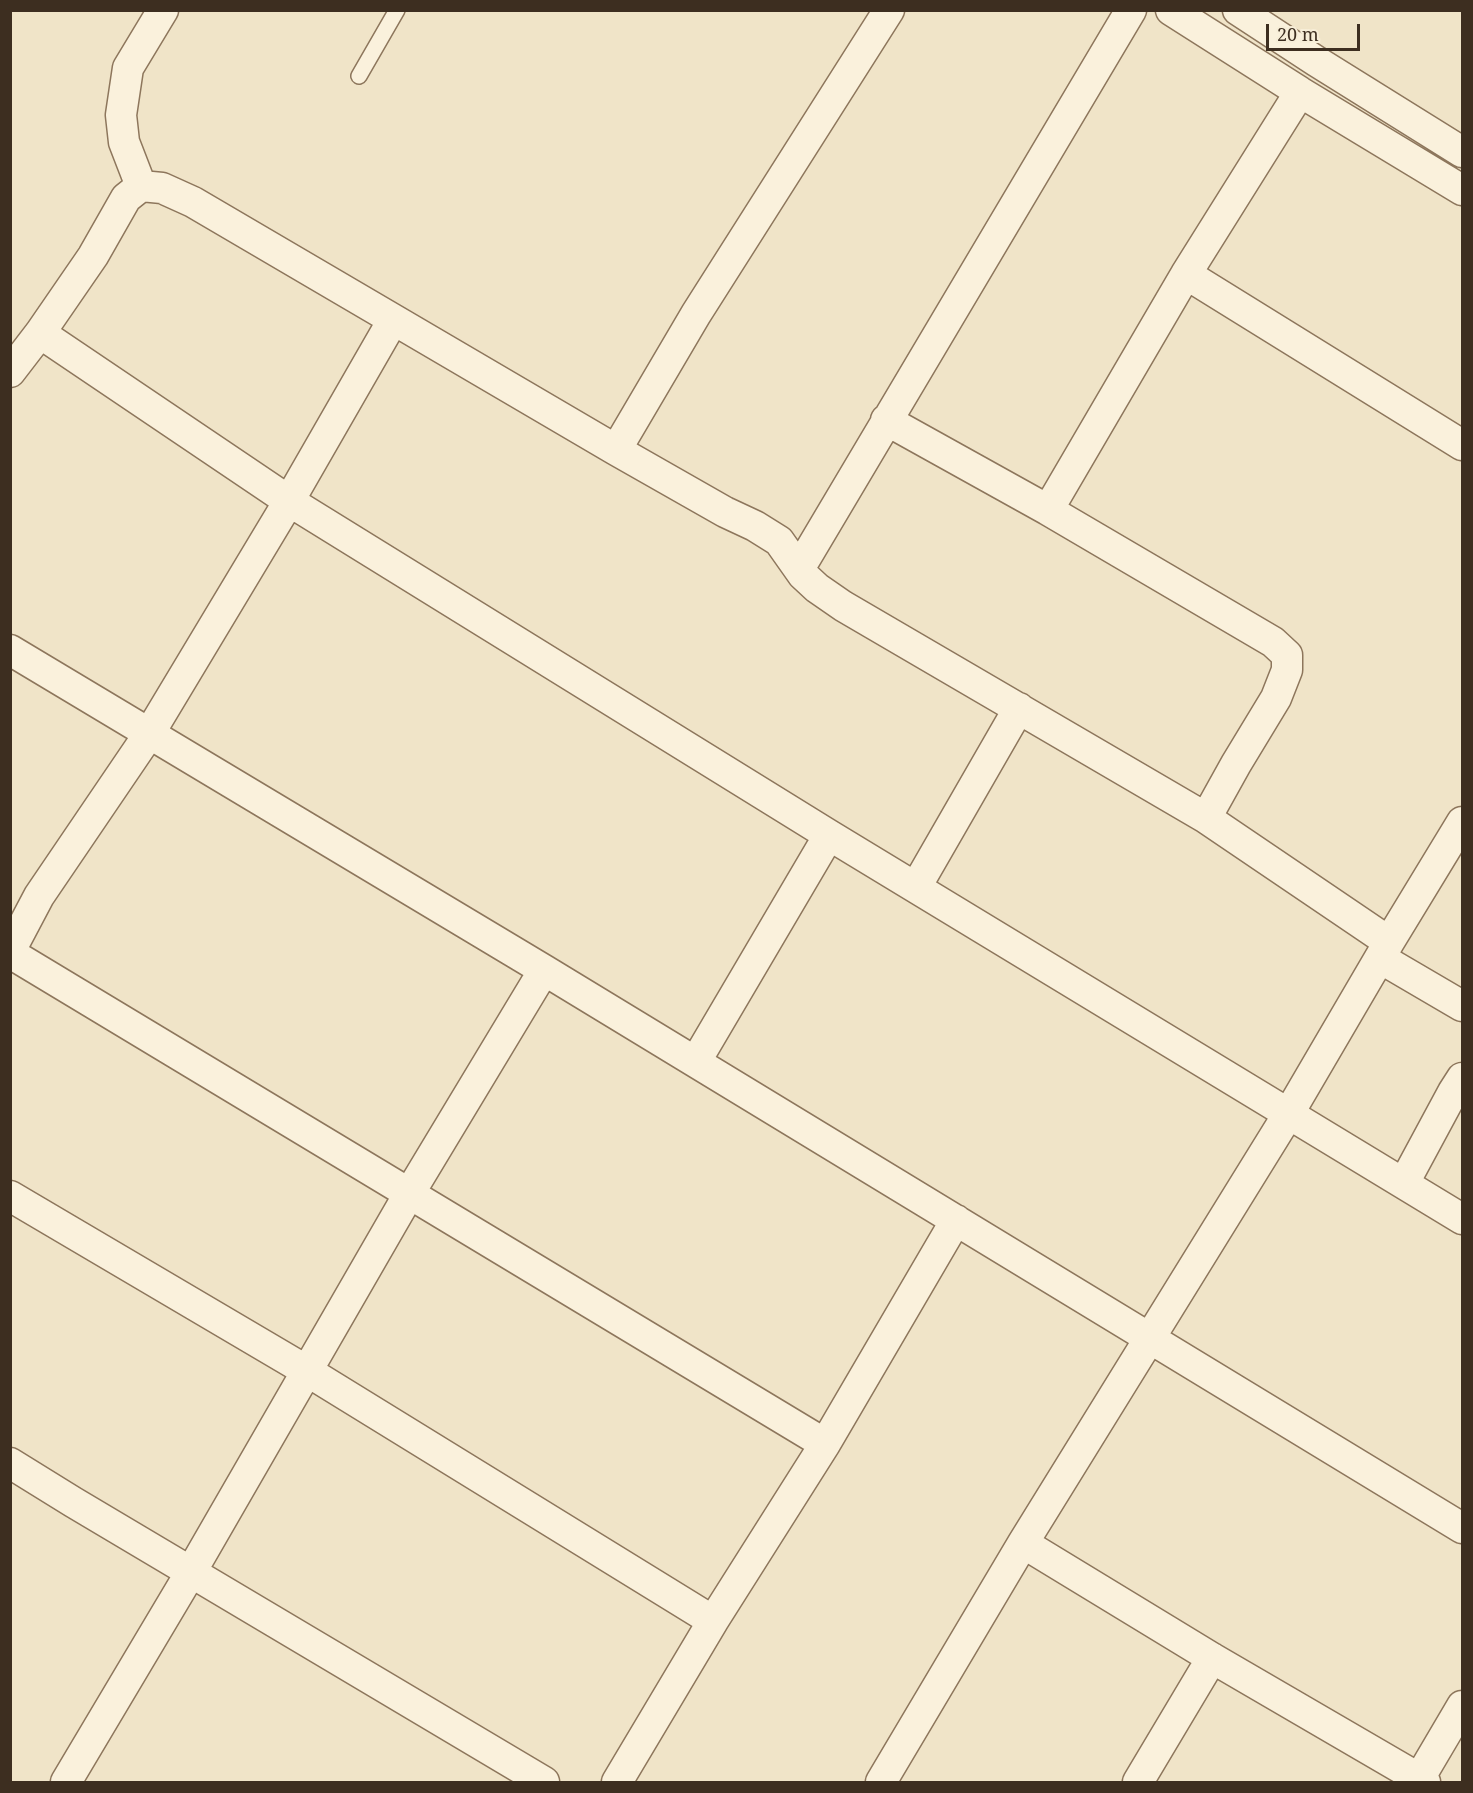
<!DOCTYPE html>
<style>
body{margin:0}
#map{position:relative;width:1473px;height:1793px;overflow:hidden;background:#f0e4c8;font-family:"Noto Serif",serif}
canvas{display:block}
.frame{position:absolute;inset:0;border:12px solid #3d2e20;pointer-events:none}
.scale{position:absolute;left:1266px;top:24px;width:94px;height:27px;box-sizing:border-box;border:3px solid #3d2e20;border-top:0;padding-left:8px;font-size:18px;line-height:21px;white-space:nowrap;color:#3d2e20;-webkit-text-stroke:4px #f7eed8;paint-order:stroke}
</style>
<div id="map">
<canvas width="1473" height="1793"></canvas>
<div class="frame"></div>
<div class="scale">20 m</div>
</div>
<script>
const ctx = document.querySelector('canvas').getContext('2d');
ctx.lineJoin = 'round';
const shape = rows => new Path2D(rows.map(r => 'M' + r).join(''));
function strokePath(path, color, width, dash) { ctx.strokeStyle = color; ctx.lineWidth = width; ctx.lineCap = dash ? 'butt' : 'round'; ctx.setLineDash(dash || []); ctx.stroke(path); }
const service = shape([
 [359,76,397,10]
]);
const minor = shape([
 [1171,10,1300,92,1462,190],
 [1238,10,1316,61,1462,152],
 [141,186,124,142,121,115,128,68,163,10],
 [1186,274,1462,445],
 [40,333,289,501,829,835,1462,1219],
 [10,372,40,333,93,256,126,198,141,186,162,188,193,202,616,450,725,512,755,526,779,541,803,575,817,588,843,606,1206,818,1389,942],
 [886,420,1048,510,1273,642,1287,655,1287,670,1276,698,1236,764,1206,818],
 [616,450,696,314,889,10],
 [1048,510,1186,274,1300,92],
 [799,569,1131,10],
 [10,650,544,970,1462,1528],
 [916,887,1019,708],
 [10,951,39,896,149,734,289,501,393,320],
 [10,953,825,1444],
 [1380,958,1462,1006],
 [696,1061,829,835],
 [1404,1183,1453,1092,1462,1078],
 [10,1196,307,1371,713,1621],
 [10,1463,73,1502,544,1782],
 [1023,1543,1212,1658,1425,1782],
 [1419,1779,1462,1706],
 [66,1782,191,1572,409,1194,544,970],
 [617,1782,713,1621,825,1444,956,1220],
 [881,1782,1023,1543,1289,1113,1389,942,1462,822],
 [1138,1782,1212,1658]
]);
strokePath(service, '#8d765c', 18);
strokePath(minor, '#8d765c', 33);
strokePath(service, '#faf1dc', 15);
strokePath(minor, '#faf1dc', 30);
</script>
